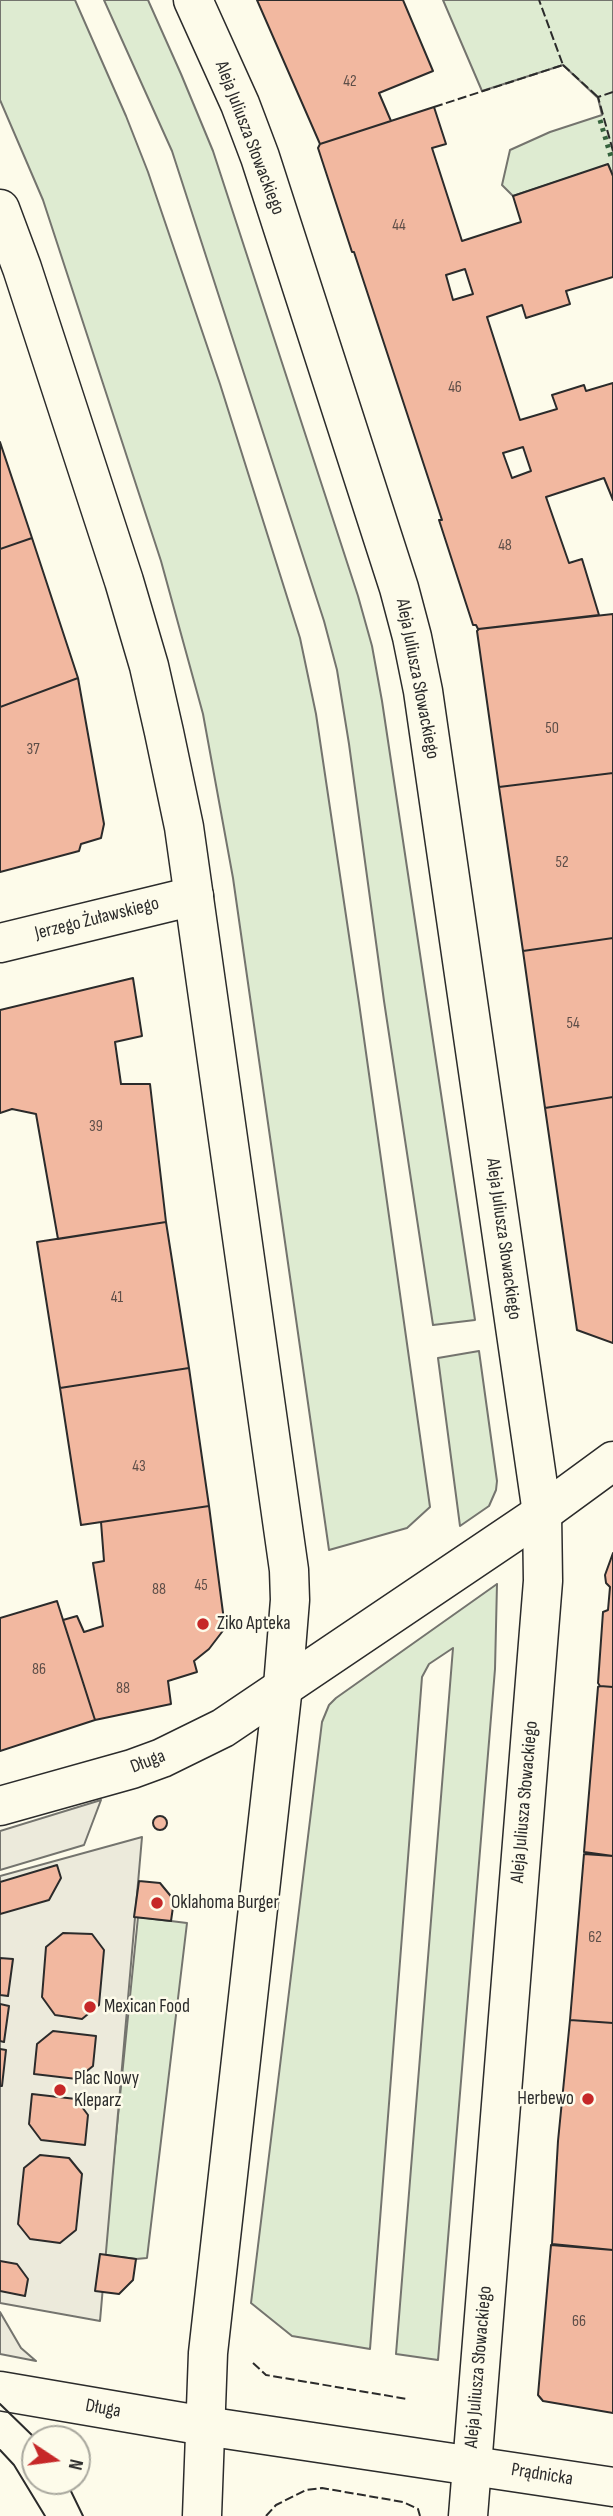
<!DOCTYPE html>
<meta charset="utf-8">
<style>
body{margin:0}
#map{position:relative;width:613px;height:2516px;overflow:hidden;background:#fdfbea;font-family:"Sofia Sans Condensed",sans-serif}
canvas{display:block}
.north{position:absolute;left:21px;top:2425px;width:70px;height:70px;box-sizing:border-box;background:#fdfbea;border:2px solid #a9a89e;border-radius:50%;rotate:103deg;font-size:19px;font-weight:700;line-height:28px;text-align:center;color:#2b2b2b}
.north::after{content:'';display:block;margin:auto;width:24px;height:32px;background:#c62828;clip-path:polygon(50% 0,100% 100%,50% 72%,0 100%)}
</style>
<div id="map">
<canvas width="613" height="2516"></canvas>
<div class="north">N</div>
</div>
<script>
const ctx = document.querySelector('canvas').getContext('2d');
ctx.lineJoin = 'round';
function fill(path, color) { ctx.fillStyle = color; ctx.fill(path, 'evenodd'); }
const shape = rows => new Path2D(rows.map(r => 'M' + r).join(''));
function strokePath(path, color, width, dash) { ctx.strokeStyle = color; ctx.lineWidth = width; ctx.lineCap = dash ? 'butt' : 'round'; ctx.setLineDash(dash || []); ctx.stroke(path); }
function write(font, color, halo, rows, align = 'center') {
  ctx.font = font + ' "Sofia Sans Condensed",sans-serif'; ctx.lineWidth = 5; ctx.setLineDash([]); ctx.textBaseline = 'middle'; ctx.strokeStyle = halo; ctx.fillStyle = color; for (const [text, x, y, turn = 0] of rows) {
    ctx.save(); ctx.translate(x, y); ctx.rotate((+turn || 0) * Math.PI / 180); ctx.textAlign = isNaN(turn) ? turn : align; if (halo) ctx.strokeText(text, 0, 0); ctx.fillText(text, 0, 0); ctx.restore();
  }
}
const green = shape([
 [0,0,75,0,126,116,148,172,220,384,300,638,316,714,359,1003,430,1507,407,1528,329,1550,233,878,203,714,161,561,61,255,43,200,0,100,0,0],
 [104,0,148,0,181,74,213,151,358,596,372,646,382,701,475,1320,433,1325,384,1001,349,744,337,670,324,621,172,151,104,0],
 [443,0,613,0,613,176,608,165,513,196,502,185,510,150,550,132,602,115,598,98,563,65,482,91,443,0],
 [479,1351,497,1481,496,1490,489,1506,460,1526,438,1358,479,1351],
 [497,1584,495,1669,438,2360,396,2354,453,1648,429,1664,422,1677,370,2349,292,2336,251,2303,322,1722,329,1705,336,1698,497,1584],
 [138,1917,187,1923,147,2258,136,2259,104,2255,138,1917]
]);
const parking = shape([
 [101,1800,84,1845,0,1870,0,1831,101,1800],
 [142,1837,100,2321,0,2303,0,1876,142,1837],
 [0,2312,21,2348,36,2361,0,2354,0,2312]
]);
const building = shape([
 [257,0,403,0,433,71,379,93,391,121,320,144,257,0],
 [434,107,446,144,432,148,462,241,521,222,513,196,608,164,613,176,613,277,566,291,570,304,526,318,522,305,487,317,520,420,557,409,552,395,584,385,586,391,613,383,613,500,604,478,546,497,569,563,582,559,599,615,478,629,476,625,473,625,439,520,442,520,354,252,352,252,318,148,320,144,434,107],
 [465,269,473,294,453,300,446,275,465,269],
 [523,447,531,471,512,478,503,453,523,447],
 [0,442,32,538,0,549,0,442],
 [32,538,78,678,0,707,0,549,32,538],
 [613,614,613,773,499,787,477,631,479,629,613,614],
 [78,678,104,824,101,838,81,844,79,851,0,872,0,707,78,678],
 [613,773,613,938,523,951,499,787,613,773],
 [613,938,613,1097,545,1108,523,951,613,938],
 [133,978,142,1036,115,1042,121,1084,150,1084,166,1222,58,1239,36,1114,12,1109,0,1113,0,1010,133,978],
 [613,1097,613,1343,577,1330,545,1108,613,1097],
 [166,1222,189,1368,60,1388,37,1242,166,1222],
 [189,1368,209,1506,81,1525,60,1388,189,1368],
 [209,1506,225,1628,209,1649,194,1661,197,1672,168,1681,171,1704,95,1720,63,1620,77,1616,84,1632,103,1626,93,1563,104,1561,101,1522,209,1506],
 [613,1553,613,1687,600,1686,598,1683,603,1612,608,1610,610,1587,606,1583,605,1575,613,1553],
 [57,1601,95,1720,0,1751,0,1618,57,1601],
 [600,1686,613,1687,613,1856,584,1852,598,1687,600,1686],
 '153 1823a7 7 0 1 1 14 0a7 7 0 1 1-14 0Z',
 [584,1854,613,1856,613,2023,570,2020,584,1854],
 [57,1865,61,1878,49,1900,0,1914,0,1882,57,1865],
 [139,1881,160,1883,174,1900,171,1921,134,1917,139,1881],
 [63,1933,92,1934,104,1950,99,2005,82,2019,55,2015,42,1997,46,1947,63,1933],
 [0,1958,13,1959,8,1996,0,1995,0,1958],
 [0,2004,9,2006,4,2042,0,2041,0,2004],
 [570,2020,613,2023,613,2250,552,2244,558,2141,570,2020],
 [53,2031,96,2036,93,2066,77,2079,34,2074,37,2044,53,2031],
 [0,2049,6,2050,2,2086,0,2086,0,2049],
 [32,2094,76,2099,88,2115,85,2145,41,2140,29,2124,32,2094],
 [40,2155,69,2158,82,2174,76,2230,60,2243,30,2239,18,2224,24,2168,40,2155],
 [551,2245,613,2250,613,2413,543,2401,538,2395,551,2245],
 [100,2254,136,2259,133,2280,119,2294,95,2291,100,2254],
 [0,2261,17,2264,28,2279,25,2296,0,2291,0,2261]
]);
const street = shape([
 [0,943,194,896],
 [0,1806,132,1769,162,1758,223,1728,542,1513,613,1461],
 [0,2391,205,2426]
]);
const secondary = shape([
 [205,2426,613,2487]
]);
const primary = shape([
 [193,0,240,104,260,157,399,588,412,637,423,691,542,1513,543,1581,468,2516],
 [0,209,22,268,124,581,149,666,164,732,184,827,289,1570,290,1600,283,1686,208,2353,202,2516]
]);
const tram = shape([
 [0,2404,36,2439],
 [0,2450,14,2465,45,2516],
 [66,2481,83,2516]
]);
const hedge = shape([
 [600,120,612,160]
]);
const fence = shape([
 [563,65,598,97],
 [613,92,598,97,613,151],
 [434,107,563,65,539,0],
 [253,2363,266,2375,407,2399],
 [266,2516,276,2505,306,2490,322,2488,403,2502,418,2509,420,2516]
]);
const markers = [
 [203,1624,7,"#c62828"],
 [157,1903,7,"#c62828"],
 [90,2007,7,"#c62828"],
 [60,2090,7,"#c62828"],
 [588,2099,7,"#c62828"]
];
const numberNames = [
 ["42",350,82],
 ["44",399,226],
 ["46",455,388],
 ["48",505,546],
 ["50",552,729],
 ["37",33,750],
 ["52",562,863],
 ["54",573,1024],
 ["39",96,1127],
 ["41",117,1298],
 ["43",139,1467],
 ["45",201,1586],
 ["88",159,1590],
 ["86",39,1670],
 ["88",123,1689],
 ["62",595,1938],
 ["66",579,2322]
];
const streetNames = [
 ["Aleja Juliusza Słowackiego",249,138,69],
 ["Aleja Juliusza Słowackiego",417,679,79],
 ["Jerzego Żuławskiego",97,919,-14],
 ["Aleja Juliusza Słowackiego",503,1239,82],
 ["Długa",148,1762,-21],
 ["Aleja Juliusza Słowackiego",525,1802,-85],
 ["Aleja Juliusza Słowackiego",479,2367,-85],
 ["Długa",103,2409,10],
 ["Prądnicka",542,2475,9]
];
const poiNames = [
 ["Ziko Apteka",217,1624],
 ["Oklahoma Burger",171,1903],
 ["Mexican Food",104,2007],
 ["Plac Nowy",74,2079],
 ["Kleparz",74,2101],
 ["Herbewo",574,2099,"right"]
];
fill(green, '#deebd1');
strokePath(green, '#74746e', 2);
fill(parking, '#eceadb');
strokePath(parking, '#74746e', 2);
fill(building, '#f2b8a0');
strokePath(building, '#2b2b2b', 2);
strokePath(street, '#2b2b2b', 41);
strokePath(secondary, '#2b2b2b', 41);
strokePath(primary, '#2b2b2b', 41);
strokePath(street, '#fdfbea', 38);
strokePath(secondary, '#fdfbea', 38);
strokePath(primary, '#fdfbea', 38);
strokePath(tram, '#2b2b2b', 2);
strokePath(hedge, '#34623c', 5, [3.5, 5]);
strokePath(fence, '#2b2b2b', 2, [9, 3.5]);
for (const [x, y, r, color] of markers) { const dot = new Path2D(); dot.arc(x, y, r, 0, 2 * Math.PI); ctx.fillStyle = color; ctx.fill(dot); strokePath(dot, '#fdfbea', 2.5); }
write('16px', '#5d4e48', null, numberNames);
write('19px', '#2b2b2b', '#fdfbea', streetNames);
write('19px', '#2b2b2b', '#fdfbea', poiNames, 'left');
</script>
